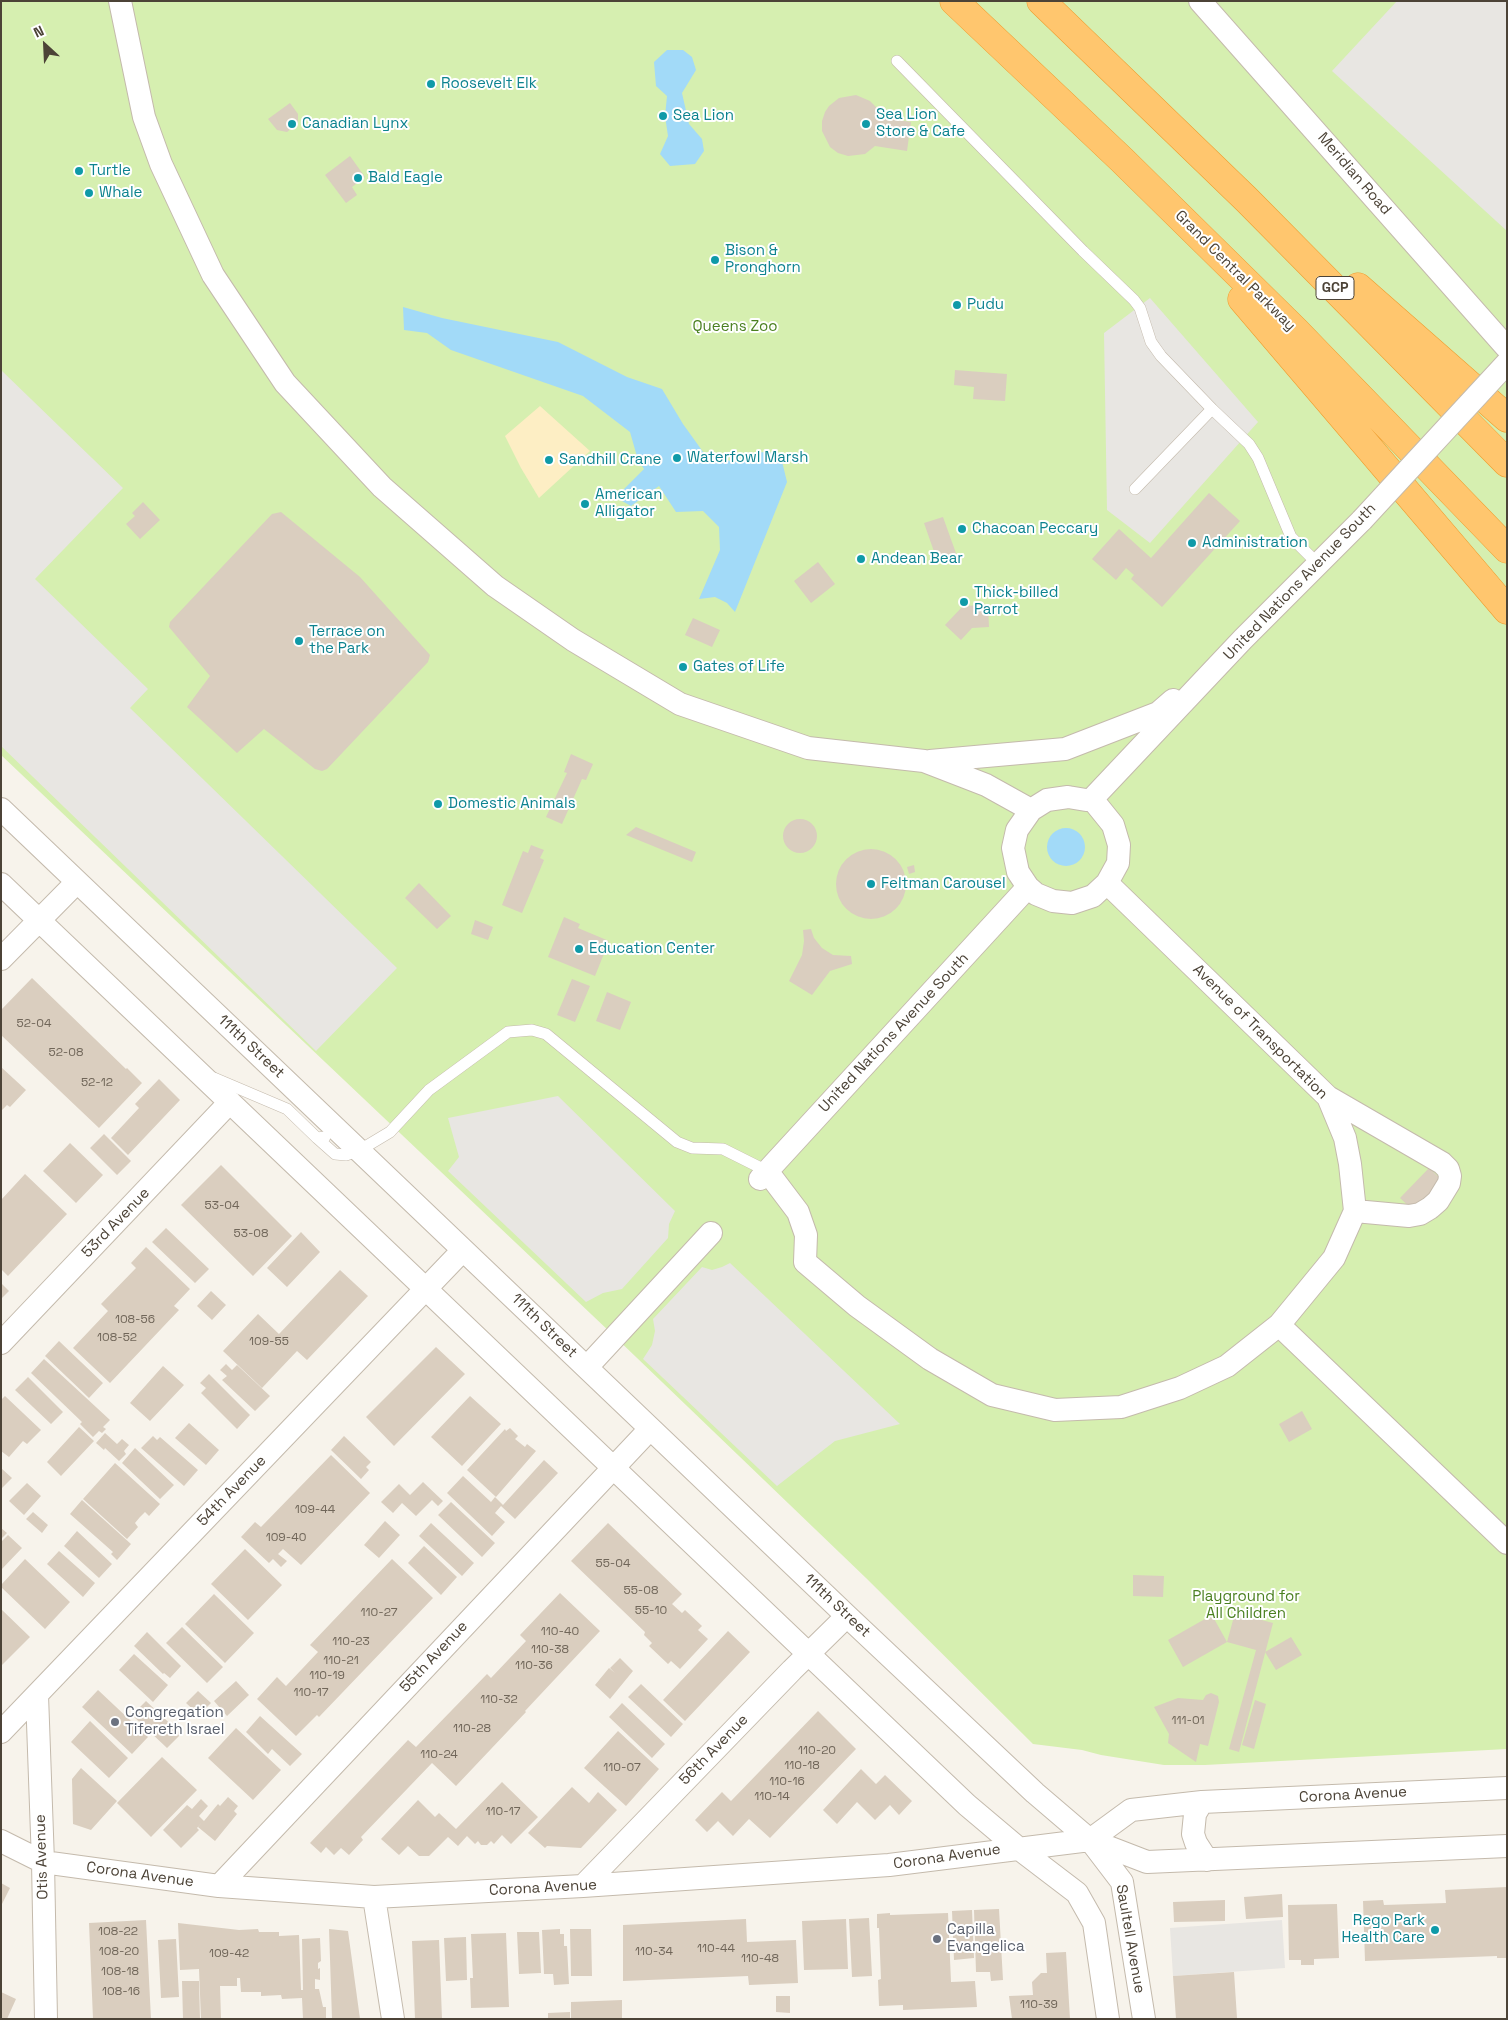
<!DOCTYPE html>
<style>
body{margin:0}
#map{position:relative;width:1508px;height:2020px;overflow:hidden;background:#f7f3eb;font-family:"Space Grotesk",sans-serif}
canvas{display:block}
.frame{position:absolute;inset:0;border:2px solid #4c4337;pointer-events:none}
.north{position:absolute;left:20px;top:20px;width:50px;height:50px;-webkit-text-stroke:4px #fff;paint-order:stroke;rotate:335deg;font-size:14px;font-weight:700;line-height:20px;text-align:center;color:#4c4337}
.north::after{content:'';display:block;margin:auto;width:18px;height:22px;background:#4c4337;clip-path:polygon(50% 0,100% 100%,50% 72%,0 100%)}
</style>
<div id="map">
<canvas width="1508" height="2020"></canvas>
<div class="frame"></div>
<div class="north">N</div>
</div>
<script>
const ctx = document.querySelector('canvas').getContext('2d');
ctx.lineJoin = 'round';
function fill(path, color) { ctx.fillStyle = color; ctx.fill(path, 'evenodd'); }
const shape = rows => new Path2D(rows.map(r => 'M' + r).join(''));
function strokePath(path, color, width, dash) { ctx.strokeStyle = color; ctx.lineWidth = width; ctx.lineCap = dash ? 'butt' : 'round'; ctx.setLineDash(dash || []); ctx.stroke(path); }
function write(font, color, halo, rows, align = 'center') {
  ctx.font = font + ' "Space Grotesk",sans-serif'; ctx.lineWidth = 4; ctx.setLineDash([]); ctx.textBaseline = 'middle'; ctx.strokeStyle = halo; ctx.fillStyle = color; for (const [text, x, y, turn = 0] of rows) {
    ctx.save(); ctx.translate(x, y); ctx.rotate((+turn || 0) * Math.PI / 180); ctx.textAlign = isNaN(turn) ? turn : align; if (halo) ctx.strokeText(text, 0, 0); ctx.fillText(text, 0, 0); ctx.restore();
  }
}
const green = shape([
 [1,1,1507,1,1507,1749,1205,1765,1164,1765,1101,1755,1082,1750,1033,1744,866,1578,611,1333,1,755]
]);
const sand = shape([
 [540,406,590,451,539,498,521,468,505,436]
]);
const parking = shape([
 [1397,1,1507,1,1507,231,1332,71],
 [1150,298,1258,422,1150,543,1107,510,1104,333],
 [1,370,123,488,35,579,148,689,130,708,397,968,316,1051,1,746],
 [558,1096,675,1211,669,1224,668,1238,622,1289,603,1293,586,1302,448,1171,459,1157,448,1118],
 [730,1263,900,1424,835,1441,777,1486,643,1359,652,1345,655,1331,653,1319,702,1267,712,1270,722,1267],
 [1282,1920,1285,1968,1173,1976,1170,1928]
]);
const water = shape([
 [667,50,683,50,692,57,696,70,682,93,689,124,702,139,704,151,695,164,670,166,660,154,668,136,665,116,667,96,656,86,654,62],
 [403,307,442,318,558,342,627,377,662,389,683,424,706,456,741,463,758,452,780,453,787,482,735,612,727,603,715,597,699,599,720,550,719,527,703,511,676,512,659,486,631,506,622,501,621,492,644,469,638,460,630,432,583,396,451,350,427,333,404,330],
 '1047 847a19 19 0 1 1 38 0a19 19 0 1 1-38 0Z'
]);
const building = shape([
 [856,95,870,101,877,108,881,117,911,122,907,151,875,146,865,154,848,156,838,153,830,147,822,131,822,121,825,112,829,106,839,98],
 [290,103,298,114,298,123,287,132,277,130,268,119],
 [350,156,365,177,352,187,357,195,346,203,325,175],
 [955,370,1007,374,1005,401,973,399,974,387,954,385],
 [1209,493,1240,521,1162,607,1131,579,1134,575,1126,568,1116,580,1092,559,1119,529,1151,558],
 [143,502,160,520,140,539,126,524,135,516,132,513],
 [281,512,360,577,430,655,428,662,327,769,322,771,315,769,264,729,237,753,187,707,210,676,169,627,170,622,272,514],
 [943,517,957,556,938,563,924,523],
 [818,562,835,584,811,603,794,581],
 [988,605,989,627,972,628,961,640,945,625,963,606],
 [693,618,720,630,712,647,685,635],
 [571,754,593,764,586,780,582,779,562,824,546,817,567,773,564,772],
 '783 836a17 17 0 1 1 34 0a17 17 0 1 1-34 0Z',
 [636,827,696,852,692,862,626,835],
 [531,845,544,850,540,858,544,860,522,913,502,905,523,851,528,853],
 '836 884a35 35 0 1 1 70 0a35 35 0 1 1-70 0Z',
 [914,865,915,872,909,874,907,867],
 [419,883,451,916,437,929,405,898],
 [564,917,580,924,578,928,609,941,595,976,548,957],
 [475,920,493,927,488,940,471,934],
 [811,929,814,938,822,948,833,955,851,956,852,964,830,971,812,995,789,981,802,955,804,941,803,930],
 [32,978,126,1069,127,1068,142,1083,99,1128,1,1035,1,1010],
 [572,979,590,986,575,1022,557,1015],
 [607,992,631,1002,620,1030,596,1021],
 [1,1067,26,1090,10,1107,7,1105,1,1111],
 [159,1079,180,1100,128,1155,111,1138,139,1108,135,1104],
 [104,1134,131,1161,117,1175,90,1148],
 [70,1143,103,1175,76,1203,43,1171],
 [221,1165,292,1236,253,1276,181,1205],
 [1429,1168,1445,1183,1416,1213,1400,1198],
 [25,1174,67,1214,8,1276,1,1269,1,1200],
 [166,1228,209,1269,195,1283,152,1242],
 [301,1232,320,1252,287,1287,267,1268],
 [146,1247,190,1289,174,1306,179,1310,110,1383,73,1348,108,1311,101,1304,136,1268,131,1263],
 [340,1270,368,1296,307,1360,297,1351,262,1388,223,1351,258,1314,279,1334],
 [1,1283,9,1291,1,1299],
 [211,1291,226,1305,212,1320,197,1306],
 [59,1341,103,1383,89,1398,45,1356],
 [436,1347,465,1374,394,1446,366,1417],
 [44,1359,110,1420,103,1427,106,1429,102,1433,99,1431,93,1437,80,1424,82,1422,31,1373],
 [226,1364,232,1370,237,1365,270,1396,255,1411,222,1380,227,1376,220,1370],
 [163,1366,184,1385,150,1421,130,1403],
 [209,1374,250,1415,237,1429,201,1393,206,1388,200,1383],
 [28,1377,63,1412,51,1424,15,1390],
 [5,1396,41,1430,27,1444,23,1441,9,1457,1,1451,1,1400],
 [470,1396,501,1424,462,1466,431,1437],
 [1302,1411,1312,1429,1289,1442,1279,1424],
 [189,1423,219,1450,206,1465,175,1438],
 [79,1427,94,1441,61,1476,47,1462],
 [510,1428,518,1436,515,1439,525,1447,527,1444,536,1451,496,1497,467,1470,505,1429,506,1431],
 [105,1433,117,1444,122,1439,129,1445,124,1451,126,1454,119,1461,105,1448,104,1450,96,1443],
 [153,1436,157,1440,160,1437,198,1470,184,1486,141,1448],
 [344,1436,371,1462,366,1467,369,1470,361,1479,331,1450],
 [135,1448,174,1485,160,1499,122,1463],
 [331,1455,370,1493,301,1565,283,1549,278,1554,287,1561,281,1567,273,1559,269,1563,241,1537,255,1522,261,1527],
 [544,1460,558,1473,515,1519,501,1506,495,1513,505,1522,492,1536,447,1493,463,1476,491,1502,495,1497,503,1505],
 [115,1463,160,1504,149,1516,145,1512,140,1517,135,1523,138,1527,127,1539,83,1499],
 [1,1468,12,1478,1,1489],
 [423,1482,443,1501,438,1506,432,1500,416,1516,402,1503,393,1513,381,1502,399,1484,410,1495],
 [27,1483,41,1496,24,1515,9,1501],
 [82,1500,131,1544,117,1560,111,1554,113,1552,70,1514],
 [451,1502,495,1543,482,1557,438,1515],
 [33,1512,48,1525,42,1533,26,1519],
 [385,1521,400,1535,379,1558,364,1545],
 [431,1523,474,1563,462,1576,419,1536],
 [608,1523,682,1594,672,1604,682,1613,685,1610,702,1626,698,1630,708,1639,680,1669,671,1661,668,1664,649,1646,652,1643,644,1635,645,1632,571,1561],
 [1,1528,7,1533,1,1539],
 [77,1531,112,1564,99,1578,64,1546],
 [8,1535,22,1548,1,1570,1,1542],
 [424,1546,457,1577,441,1595,408,1563],
 [245,1549,282,1585,248,1620,211,1584],
 [59,1551,95,1583,83,1597,47,1564],
 [25,1559,70,1602,45,1629,1,1587,1,1585],
 [392,1559,433,1598,319,1717,317,1715,296,1736,257,1699,277,1677,286,1686,318,1652,310,1645],
 [1133,1575,1164,1576,1163,1597,1133,1596],
 [560,1593,600,1631,525,1711,526,1712,456,1786,432,1763,361,1837,363,1840,349,1855,341,1848,334,1855,326,1847,321,1853,310,1843,408,1740,416,1747,487,1674,491,1678,526,1641,520,1635],
 [214,1594,254,1633,225,1663,185,1624],
 [1,1609,30,1637,1,1666],
 [1235,1613,1273,1623,1239,1752,1229,1749,1256,1650,1227,1642,1183,1667,1168,1640,1212,1615,1227,1642],
 [182,1627,223,1667,207,1683,166,1643],
 [728,1631,750,1652,685,1721,663,1700],
 [147,1632,181,1666,170,1678,164,1673,163,1674,134,1646],
 [1291,1637,1302,1655,1276,1670,1265,1652],
 [134,1654,168,1685,153,1702,119,1670],
 [620,1658,633,1671,610,1699,595,1685,609,1668,615,1673,610,1668],
 [236,1681,249,1695,227,1716,214,1701],
 [641,1684,683,1724,671,1737,628,1697],
 [98,1690,148,1737,132,1754,82,1707],
 [198,1691,211,1703,199,1715,186,1703],
 [1211,1693,1218,1696,1219,1702,1208,1746,1200,1744,1196,1762,1168,1743,1169,1734,1154,1707,1178,1698,1203,1700,1206,1695],
 [1255,1700,1266,1704,1254,1749,1242,1745],
 [146,1701,181,1734,167,1748,132,1715],
 [622,1703,665,1744,652,1758,609,1717],
 [818,1711,856,1749,770,1838,749,1819,733,1836,718,1821,707,1832,695,1820,722,1792,731,1801],
 [260,1716,302,1754,290,1766,272,1749,268,1754,246,1732],
 [90,1721,128,1758,109,1778,71,1742],
 [236,1728,281,1770,253,1800,208,1758],
 [618,1731,659,1769,626,1806,584,1768],
 [162,1757,197,1790,151,1837,117,1803],
 [81,1768,117,1801,91,1830,73,1824,72,1779],
 [861,1769,876,1784,885,1775,912,1801,899,1815,890,1805,875,1820,857,1802,837,1824,823,1810],
 [502,1782,538,1817,511,1844,502,1835,494,1844,491,1841,487,1845,481,1845,478,1841,475,1844,467,1836,458,1846,448,1837,429,1856,419,1856,408,1846,399,1855,381,1839,418,1800,435,1817,439,1813,456,1829],
 [572,1787,589,1803,598,1792,617,1810,581,1848,547,1846,545,1848,528,1833],
 [228,1797,238,1806,234,1811,237,1814,215,1841,198,1827,202,1822,197,1828,199,1830,181,1848,163,1830,187,1805,192,1809,201,1799,208,1806,199,1816,204,1821,218,1804,220,1806],
 [1,1883,10,1888,1,1906],
 [1507,1887,1507,1958,1497,1958,1497,1956,1365,1961,1363,1901,1383,1900,1384,1905,1446,1903,1445,1890],
 [1282,1894,1283,1917,1246,1919,1244,1897],
 [1225,1900,1225,1921,1174,1922,1173,1902],
 [1337,1904,1339,1958,1314,1959,1314,1965,1301,1965,1301,1960,1289,1960,1288,1905],
 [999,1909,1003,1980,991,1981,990,1972,976,1972,974,1910],
 [972,1910,974,1958,954,1960,952,1911],
 [890,1913,890,1915,948,1913,951,1982,975,1981,977,2007,903,2010,903,2005,879,2006,878,1980,881,1979,879,1928,877,1928,877,1914],
 [869,1918,872,1976,852,1977,849,1919],
 [746,1919,747,1942,796,1940,798,1983,749,1985,748,1976,623,1981,623,1925],
 [846,1919,848,1969,804,1970,802,1921],
 [146,1920,151,2019,93,2019,89,1923],
 [178,1923,239,1930,258,1929,259,1932,279,1932,279,1936,299,1935,301,1990,303,1990,302,1939,320,1938,321,1961,318,1963,318,1969,320,1968,320,1980,315,1979,315,1989,319,1989,323,2007,326,2007,326,2019,303,2019,302,1998,282,1999,281,1995,261,1996,261,1992,241,1992,240,1978,237,1978,237,1986,220,1986,221,2019,201,2019,199,1969,180,1970],
 [329,1929,348,1931,360,2019,332,2019],
 [560,1929,560,1934,564,1934,564,1946,567,1946,569,1984,554,1985,553,1974,544,1974,542,1930],
 [570,1929,591,1929,592,1976,571,1976],
 [517,1932,539,1932,541,1973,519,1974],
 [506,1933,509,2007,471,2008,470,1978,473,1978,471,1934],
 [466,1937,467,1980,446,1981,444,1938],
 [176,1939,179,1997,161,1998,158,1940],
 [439,1940,442,2019,415,2019,412,1941],
 [1066,1952,1070,2019,1012,2019,1009,1996,1033,1995,1032,1982,1041,1973,1047,1973,1046,1953],
 [1234,1972,1237,2018,1176,2019,1173,1976],
 [182,1981,199,1981,200,2019,183,2019],
 [1,1992,16,1999,7,2019,1,2019],
 [776,1996,790,1996,790,2013,776,2012],
 [622,2000,622,2019,571,2019,571,2002],
 [570,2012,570,2019,548,2019,548,2013]
]);
const lane = shape([
 [897,61,1083,251,1134,300,1140,308,1151,342,1161,356,1212,409,1249,444,1258,458,1291,537,1318,564],
 [1135,489,1212,409],
 [214,1078,287,1109,317,1138,325,1137],
 [317,1138,335,1154,346,1155,360,1150,390,1132,429,1090,508,1032,532,1030,546,1034,677,1142,692,1148,723,1149,767,1171]
]);
const street = shape([
 [120,1,144,117,161,164,213,275,285,383,382,487,495,586,573,640,680,704,808,748,924,761,986,785,1031,810],
 [1200,1,1507,348],
 [930,761,1065,749,1158,713,1173,700],
 [1068,797,1086,800,1092,799,1113,825,1119,845,1118,863,1107,883,1093,896,1072,903,1053,901,1036,894,1028,887,1018,872,1013,848,1017,830,1031,810,1047,800,1068,797],
 [1092,799,1243,639,1362,520],
 [1,809,847,1616,1035,1793,1090,1840,1122,1882,1144,2019],
 [1,884,967,1805,1018,1848,1077,1893,1094,1923,1108,2019],
 [1,959,77,882],
 [1328,1097,1442,1163,1448,1169,1450,1176,1449,1183,1438,1201,1430,1208,1420,1214,1409,1216,1355,1211],
 [767,1171,798,1212,806,1235,805,1262,857,1306,930,1359,992,1395,1055,1410,1121,1407,1180,1388,1227,1366,1279,1325,1334,1258,1355,1211,1350,1164,1345,1138,1328,1097,1107,883],
 [760,1179,1028,887],
 [1279,1325,1507,1543],
 [1,1343,230,1102],
 [587,1367,711,1233],
 [37,1695,43,1862,46,2019],
 [1,1732,463,1250],
 [1202,1802,1195,1814,1193,1834,1196,1843,1207,1860],
 [1090,1840,1131,1810,1202,1802,1507,1788],
 [1,1841,43,1862,219,1886,374,1897,583,1886,889,1865,1090,1840,1147,1862,1507,1846],
 [219,1886,650,1429],
 [583,1886,792,1670,847,1616],
 [374,1897,393,2019]
]);
const highway = shape([
 [954,1,1122,160,1295,330,1507,549],
 [1041,1,1247,200,1507,463],
 [1358,287,1507,418],
 [1242,299,1507,610]
]);
const streetBridge = shape([
 [1362,520,1507,363]
]);
const markers = [
 [431,84,5,"#0f9aa8"],
 [663,116,5,"#0f9aa8"],
 [292,124,5,"#0f9aa8"],
 [866,124,5,"#0f9aa8"],
 [79,171,5,"#0f9aa8"],
 [358,178,5,"#0f9aa8"],
 [89,193,5,"#0f9aa8"],
 [715,260,5,"#0f9aa8"],
 [957,305,5,"#0f9aa8"],
 [677,458,5,"#0f9aa8"],
 [549,460,5,"#0f9aa8"],
 [585,504,5,"#0f9aa8"],
 [962,529,5,"#0f9aa8"],
 [1192,543,5,"#0f9aa8"],
 [861,559,5,"#0f9aa8"],
 [964,602,5,"#0f9aa8"],
 [299,641,5,"#0f9aa8"],
 [683,667,5,"#0f9aa8"],
 [438,804,5,"#0f9aa8"],
 [871,884,5,"#0f9aa8"],
 [579,949,5,"#0f9aa8"],
 [115,1722,5,"#6b7280"],
 [1435,1930,5,"#0f9aa8"],
 [937,1939,5,"#6b7280"]
];
const numberNames = [
 ["52-04",34,1024],
 ["52-08",66,1053],
 ["52-12",97,1083],
 ["53-04",222,1206],
 ["53-08",251,1234],
 ["108-56",135,1320],
 ["108-52",117,1338],
 ["109-55",269,1342],
 ["109-44",315,1510],
 ["109-40",286,1538],
 ["55-04",613,1564],
 ["55-08",641,1591],
 ["55-10",651,1611],
 ["110-27",379,1613],
 ["110-40",560,1632],
 ["110-23",351,1642],
 ["110-38",550,1650],
 ["110-21",341,1661],
 ["110-36",534,1666],
 ["110-19",327,1676],
 ["110-17",311,1693],
 ["110-32",499,1700],
 ["111-01",1188,1721],
 ["110-28",472,1729],
 ["110-20",817,1751],
 ["110-24",439,1755],
 ["110-18",802,1766],
 ["110-07",622,1768],
 ["110-16",787,1782],
 ["110-14",772,1797],
 ["110-17",503,1812],
 ["108-22",118,1932],
 ["110-44",716,1949],
 ["108-20",119,1952],
 ["110-34",654,1952],
 ["109-42",229,1954],
 ["110-48",760,1959],
 ["108-18",120,1972],
 ["108-16",121,1992],
 ["110-39",1039,2005]
];
const shields = [
 [1335,288,38]
];
const shieldNames = [
 ["GCP",1335,288]
];
const cultureNames = [
 ["Roosevelt Elk",441,84],
 ["Sea Lion",876,115],
 ["Store & Cafe",876,132],
 ["Sea Lion",673,116],
 ["Canadian Lynx",302,124],
 ["Turtle",89,171],
 ["Bald Eagle",368,178],
 ["Whale",99,193],
 ["Bison &",725,251],
 ["Pronghorn",725,268],
 ["Pudu",967,305],
 ["Waterfowl Marsh",687,458],
 ["Sandhill Crane",559,460],
 ["American",595,495],
 ["Alligator",595,512],
 ["Chacoan Peccary",972,529],
 ["Administration",1202,543],
 ["Andean Bear",871,559],
 ["Thick-billed",974,593],
 ["Parrot",974,610],
 ["Terrace on",309,632],
 ["the Park",309,649],
 ["Gates of Life",693,667],
 ["Domestic Animals",448,804],
 ["Feltman Carousel",881,884],
 ["Education Center",589,949],
 ["Rego Park",1425,1921,"right"],
 ["Health Care",1425,1938,"right"]
];
const streetNames = [
 ["Meridian Road",1354,174,49],
 ["Grand Central Parkway",1235,271,45],
 ["United Nations Avenue South",1300,582,-46],
 ["Avenue of Transportation",1260,1032,45],
 ["United Nations Avenue South",894,1033,-47],
 ["111th Street",251,1047,43],
 ["53rd Avenue",116,1223,-46],
 ["111th Street",544,1326,44],
 ["54th Avenue",232,1491,-46],
 ["111th Street",837,1606,43],
 ["55th Avenue",434,1657,-47],
 ["56th Avenue",714,1750,-46],
 ["Corona Avenue",1353,1795,-3],
 ["Otis Avenue",42,1857,-92],
 ["Corona Avenue",947,1857,-8],
 ["Corona Avenue",140,1875,8],
 ["Corona Avenue",543,1888,-3],
 ["Saultell Avenue",1130,1939,80]
];
const parkNames = [
 ["Queens Zoo",735,327],
 ["Playground for",1246,1597],
 ["All Children",1246,1614]
];
const worshipNames = [
 ["Congregation",125,1713],
 ["Tifereth Israel",125,1730],
 ["Capilla",947,1930],
 ["Evangelica",947,1947]
];
fill(green, '#d6efb0');
fill(sand, '#fdeec4');
fill(parking, '#e8e6e2');
fill(water, '#a2daf8');
fill(building, '#dacebf');
strokePath(lane, '#c4baac', 12);
strokePath(street, '#c4baac', 24);
strokePath(highway, '#ef9c2d', 29);
strokePath(lane, '#fff', 11);
strokePath(street, '#fff', 22);
strokePath(highway, '#ffc66e', 28);
strokePath(streetBridge, '#c4baac', 24, []);
strokePath(streetBridge, '#fff', 22);
for (const [x, y, r, color] of markers) { const dot = new Path2D(); dot.arc(x, y, r, 0, 2 * Math.PI); ctx.fillStyle = color; ctx.fill(dot); strokePath(dot, '#fff', 2); }
write('12px', '#706659', null, numberNames);
for (const [x, y, w] of shields) { const box = new Path2D(); box.roundRect(x - w / 2, y - 11.5, w, 23, 4); ctx.fillStyle = '#fff'; ctx.fill(box); strokePath(box, '#4c4337', 1); }
write('bold 14px', '#4c4337', null, shieldNames);
write('15px', '#0d838f', '#fff', cultureNames, 'left');
write('15px', '#4c4337', '#fff', streetNames);
write('15px', '#4b8021', '#fff', parkNames);
write('15px', '#5b616d', '#fff', worshipNames, 'left');
</script>
